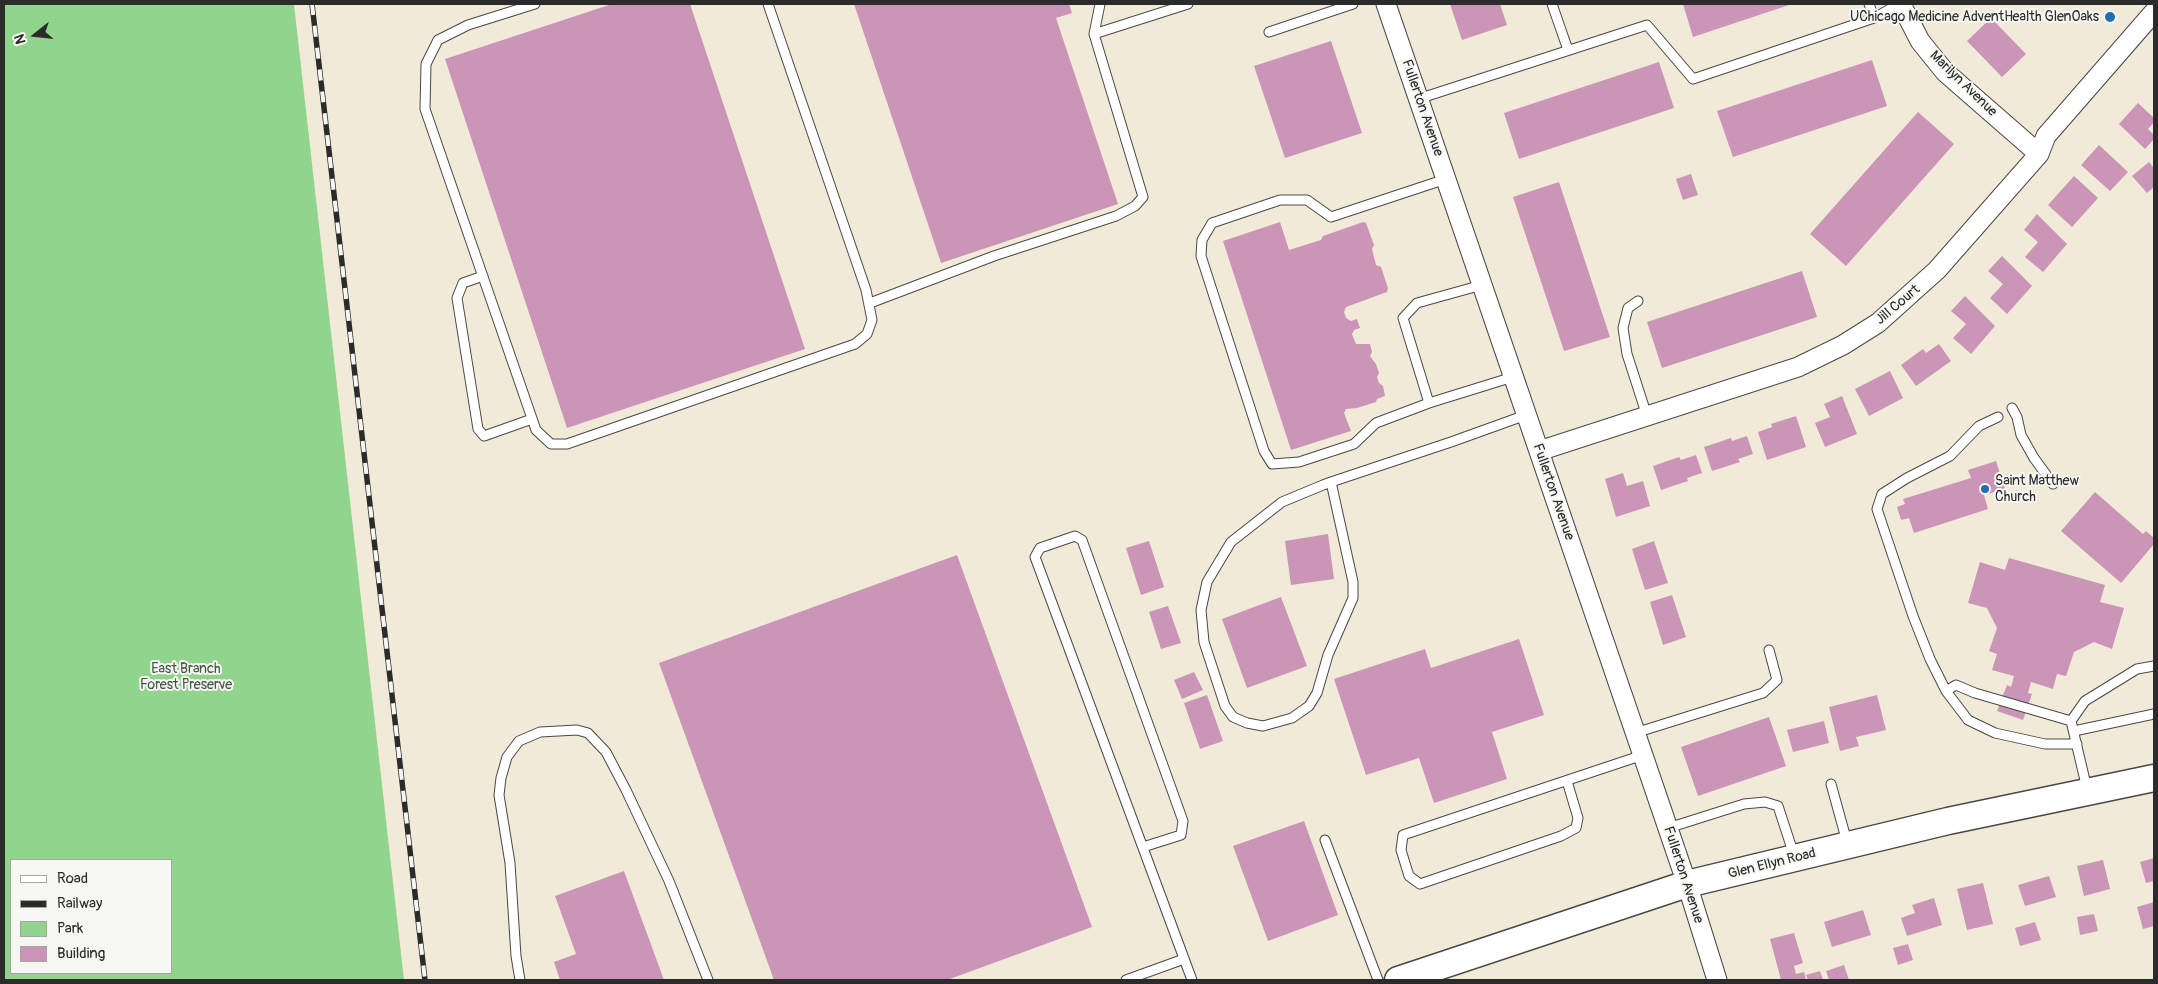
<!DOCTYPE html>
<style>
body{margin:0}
#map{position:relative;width:2158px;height:984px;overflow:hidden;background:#f2ead9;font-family:Pangolin,sans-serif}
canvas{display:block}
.frame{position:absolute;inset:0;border:5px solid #2b2b2b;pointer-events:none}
.legend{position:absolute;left:10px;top:859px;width:162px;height:115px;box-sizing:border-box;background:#f6f6f2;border:1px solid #a5a5a2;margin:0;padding:6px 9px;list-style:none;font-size:15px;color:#2b2b2b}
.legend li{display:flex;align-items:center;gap:10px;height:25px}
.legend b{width:25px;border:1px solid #a5a5a2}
.north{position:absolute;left:10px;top:10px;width:50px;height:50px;-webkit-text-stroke:4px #f6f6f2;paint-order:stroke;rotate:254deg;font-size:14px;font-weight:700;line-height:20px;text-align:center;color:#2b2b2b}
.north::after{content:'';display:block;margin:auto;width:18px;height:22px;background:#2b2b2b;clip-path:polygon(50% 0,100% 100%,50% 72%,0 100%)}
</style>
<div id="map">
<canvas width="2158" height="984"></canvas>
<div class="frame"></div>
<ul class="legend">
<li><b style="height:6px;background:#fff"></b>Road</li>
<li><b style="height:6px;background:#2b2b2b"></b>Railway</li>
<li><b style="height:14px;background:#91d48d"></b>Park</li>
<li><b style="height:14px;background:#ca95b6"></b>Building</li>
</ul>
<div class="north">N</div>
</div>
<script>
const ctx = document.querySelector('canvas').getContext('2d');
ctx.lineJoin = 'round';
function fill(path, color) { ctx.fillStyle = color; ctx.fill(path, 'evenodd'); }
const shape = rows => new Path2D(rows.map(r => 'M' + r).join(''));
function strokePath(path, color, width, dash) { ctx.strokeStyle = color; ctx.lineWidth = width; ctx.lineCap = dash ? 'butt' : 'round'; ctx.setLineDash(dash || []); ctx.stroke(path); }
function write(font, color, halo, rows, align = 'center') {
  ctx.font = font + ' Pangolin,sans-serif'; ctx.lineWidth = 4; ctx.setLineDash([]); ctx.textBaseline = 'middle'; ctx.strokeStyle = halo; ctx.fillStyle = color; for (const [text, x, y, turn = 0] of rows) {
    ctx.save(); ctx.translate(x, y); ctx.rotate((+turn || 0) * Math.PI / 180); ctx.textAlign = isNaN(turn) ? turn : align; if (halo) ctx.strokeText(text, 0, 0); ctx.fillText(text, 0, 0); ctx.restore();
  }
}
const green = shape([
 [4,4,294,4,404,980,4,980],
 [11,860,171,860,171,973,11,973]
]);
const building = shape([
 [612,4,690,4,805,349,567,428,445,59],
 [854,4,1069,4,1072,13,1056,18,1118,204,941,263],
 [1450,4,1500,4,1507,25,1462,40],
 [1683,4,1792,4,1693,37],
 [1991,18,2026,54,2002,77,1967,41],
 [1331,41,1362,133,1285,158,1254,66],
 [1872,60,1887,106,1733,157,1717,111],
 [1659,62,1674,108,1519,159,1504,113],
 [2138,103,2154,118,2154,122,2148,129,2154,135,2154,139,2145,149,2119,124],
 [1918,112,1954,144,1846,266,1810,234],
 [2099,145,2128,172,2110,191,2081,165],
 [2149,162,2154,168,2154,187,2147,193,2132,176],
 [1691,174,1698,195,1683,200,1676,179],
 [2074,176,2098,198,2072,227,2048,205],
 [1559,182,1610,337,1564,351,1513,197],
 [2037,214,2067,244,2043,272,2025,257,2038,242,2024,230],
 [1280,222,1289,250,1321,240,1323,236,1363,222,1366,223,1374,245,1372,249,1376,265,1381,267,1388,288,1387,292,1346,307,1344,312,1346,318,1351,321,1357,319,1360,328,1354,330,1352,334,1356,344,1370,344,1372,352,1370,356,1376,364,1379,373,1377,377,1379,383,1383,386,1385,396,1377,399,1376,402,1357,408,1346,409,1344,413,1351,431,1291,450,1223,241],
 [2002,256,2032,286,2007,314,1990,298,2003,284,1988,271],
 [1802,271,1817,317,1662,368,1647,322],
 [1965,296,1995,326,1971,354,1953,338,1966,324,1951,311],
 [1939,344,1951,361,1916,386,1901,365,1923,349,1926,353],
 [1890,371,1903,398,1869,416,1855,389],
 [1842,396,1857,434,1825,447,1815,423,1830,417,1824,404],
 [1796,416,1806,447,1767,460,1758,432,1772,427,1771,424],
 [1747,436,1753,454,1738,459,1740,462,1712,471,1704,447,1731,438,1732,441],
 [1696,455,1702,473,1687,478,1688,481,1661,490,1653,466,1679,457,1681,460],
 [1996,461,2005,489,1984,495,1988,509,1914,533,1909,518,1901,520,1897,507,1905,504,1903,499,1971,478,1968,470],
 [1623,473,1627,486,1643,481,1650,506,1616,517,1605,479],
 [2095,492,2143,534,2146,531,2154,538,2154,544,2121,583,2061,531],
 [1328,534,1334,579,1291,585,1285,541],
 [1149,541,1164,587,1141,595,1126,548],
 [1654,541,1668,583,1645,590,1632,549],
 [957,555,1092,927,947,980,774,980,659,663],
 [2009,558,2105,585,2100,602,2124,608,2112,649,2094,642,2074,652,2066,676,2057,674,2053,689,2031,682,2028,693,2032,694,2023,720,1997,711,2007,685,2011,687,2014,676,1992,670,1997,654,1989,651,1997,628,1987,608,1968,603,1980,562,2005,570],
 [1672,595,1686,637,1663,645,1650,602],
 [1281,597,1307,666,1247,688,1222,619],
 [1168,606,1181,643,1161,649,1149,612],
 [1519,639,1544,715,1492,732,1507,779,1434,803,1419,758,1366,775,1334,679,1425,649,1431,668],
 [1194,672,1203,690,1182,699,1174,680],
 [1207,695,1223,741,1200,749,1184,703],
 [1877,695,1886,730,1856,737,1859,746,1840,751,1829,707],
 [1769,717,1786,766,1698,796,1681,747],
 [1824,721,1829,743,1793,752,1787,730],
 [1304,821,1338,915,1268,941,1233,846],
 [2154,858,2154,881,2146,883,2140,862],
 [2103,860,2110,889,2084,896,2077,866],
 [624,871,664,980,560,980,554,962,576,954,555,896],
 [2049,876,2056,897,2025,906,2018,885],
 [1983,883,1993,924,1967,930,1957,889],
 [1934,898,1942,925,1907,936,1901,918,1915,913,1912,905],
 [2154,902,2154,926,2143,929,2137,907],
 [1863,910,1871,935,1832,947,1824,922],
 [2094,914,2098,931,2080,935,2077,917],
 [2035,922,2041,940,2020,946,2015,928],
 [1794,933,1803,963,1794,966,1796,974,1804,972,1806,980,1781,980,1770,939],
 [1908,944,1913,960,1898,965,1893,948],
 [1844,965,1849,980,1829,980,1826,971],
 [1820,971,1823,980,1808,980,1806,975]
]);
const lane = shape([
 [535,4,468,25,438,40,426,64,425,109,536,430,551,444,567,444,855,344,867,334,872,320,866,290,768,4],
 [1100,4,1094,34,1188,4],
 [1552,4,1568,50],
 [1869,4,1874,18],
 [1269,32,1353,4],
 [1418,99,1647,25,1693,79,1874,18,1899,4],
 [483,276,463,283,457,298,478,429,484,436,532,419],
 [1482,285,1417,303,1403,318,1429,403,1513,377],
 [1638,301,1628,308,1623,328,1627,354,1647,416],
 [870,303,994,256,1116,216,1135,206,1143,197,1094,34],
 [1429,403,1376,423,1354,444,1299,462,1272,464,1264,451,1201,256,1202,240,1212,223,1280,200,1307,200,1331,217,1446,179],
 [2012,408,2017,417,2021,435,2034,458,2053,484],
 [1998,417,1979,426,1950,456,1907,478,1882,494,1877,509,1913,616,1930,659,1946,691,1968,720,1995,733,2045,744,2077,744],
 [1331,482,1353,582,1353,598,1328,655,1317,693,1309,706,1292,718,1263,726,1247,723,1233,717,1225,706,1204,642,1201,610,1207,582,1231,542,1282,502,1323,485,1331,482,1451,442,1526,415],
 [1946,691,1956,685,1975,693,2071,721],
 [2074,731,2154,714],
 [1635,733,1763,693,1777,680,1769,650],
 [1567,781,1578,818,1576,828,1561,836,1420,884,1409,876,1401,850,1403,835,1643,755],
 [1831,784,1847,842],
 [2087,789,2071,721,2085,701,2137,669,2154,666],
 [1668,828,1744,804,1765,802,1778,806,1794,855],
 [1325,840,1378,980],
 [1143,847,1181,835,1183,821,1082,540,1075,536,1040,548,1035,557,1192,980],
 [520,980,516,956,510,863,499,795,501,778,507,757,519,741,540,732,577,730,588,733,606,752,626,790,669,881,708,980],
 [1126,980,1184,959]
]);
const street = shape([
 [1386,4,1687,884,1717,980],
 [1901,4,1920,41,1945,72,2039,154],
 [1539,451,1798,367,1843,345,1878,323,1937,270,2039,154,2046,136,2154,12]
]);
const secondary = shape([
 [1398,980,1687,884,1948,821,2154,778]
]);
const rail = shape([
 [312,4,425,980]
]);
const markers = [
 [2110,17,6,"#1f6fb2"],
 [1985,489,5,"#1f6fb2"]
];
const poiNames = [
 ["UChicago Medicine AdventHealth GlenOaks",2099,17],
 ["Saint Matthew",1995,481,"left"],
 ["Church",1995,497,"left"]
];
const streetNames = [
 ["Marilyn Avenue",1963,84,44],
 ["Fullerton Avenue",1422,108,71],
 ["Jill Court",1898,305,-40],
 ["Fullerton Avenue",1553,492,71],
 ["Glen Ellyn Road",1772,864,-14],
 ["Fullerton Avenue",1683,875,72]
];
const parkNames = [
 ["East Branch",186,669],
 ["Forest Preserve",186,685]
];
fill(green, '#91d48d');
fill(building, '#ca95b6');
strokePath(lane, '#494845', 11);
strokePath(street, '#494845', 21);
strokePath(secondary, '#494845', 29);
strokePath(lane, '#fff', 9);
strokePath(street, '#fff', 19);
strokePath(secondary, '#fff', 26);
strokePath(rail, '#2b2b2b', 5.5);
strokePath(rail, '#f6f6f2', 4, [11]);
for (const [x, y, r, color] of markers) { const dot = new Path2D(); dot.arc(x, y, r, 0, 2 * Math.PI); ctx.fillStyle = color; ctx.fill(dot); strokePath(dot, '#f6f6f2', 2); }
write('14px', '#2b2b2b', '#f6f6f2', poiNames, 'right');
write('14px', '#2b2b2b', '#f6f6f2', streetNames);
write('14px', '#454', '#f6f6f2', parkNames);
</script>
